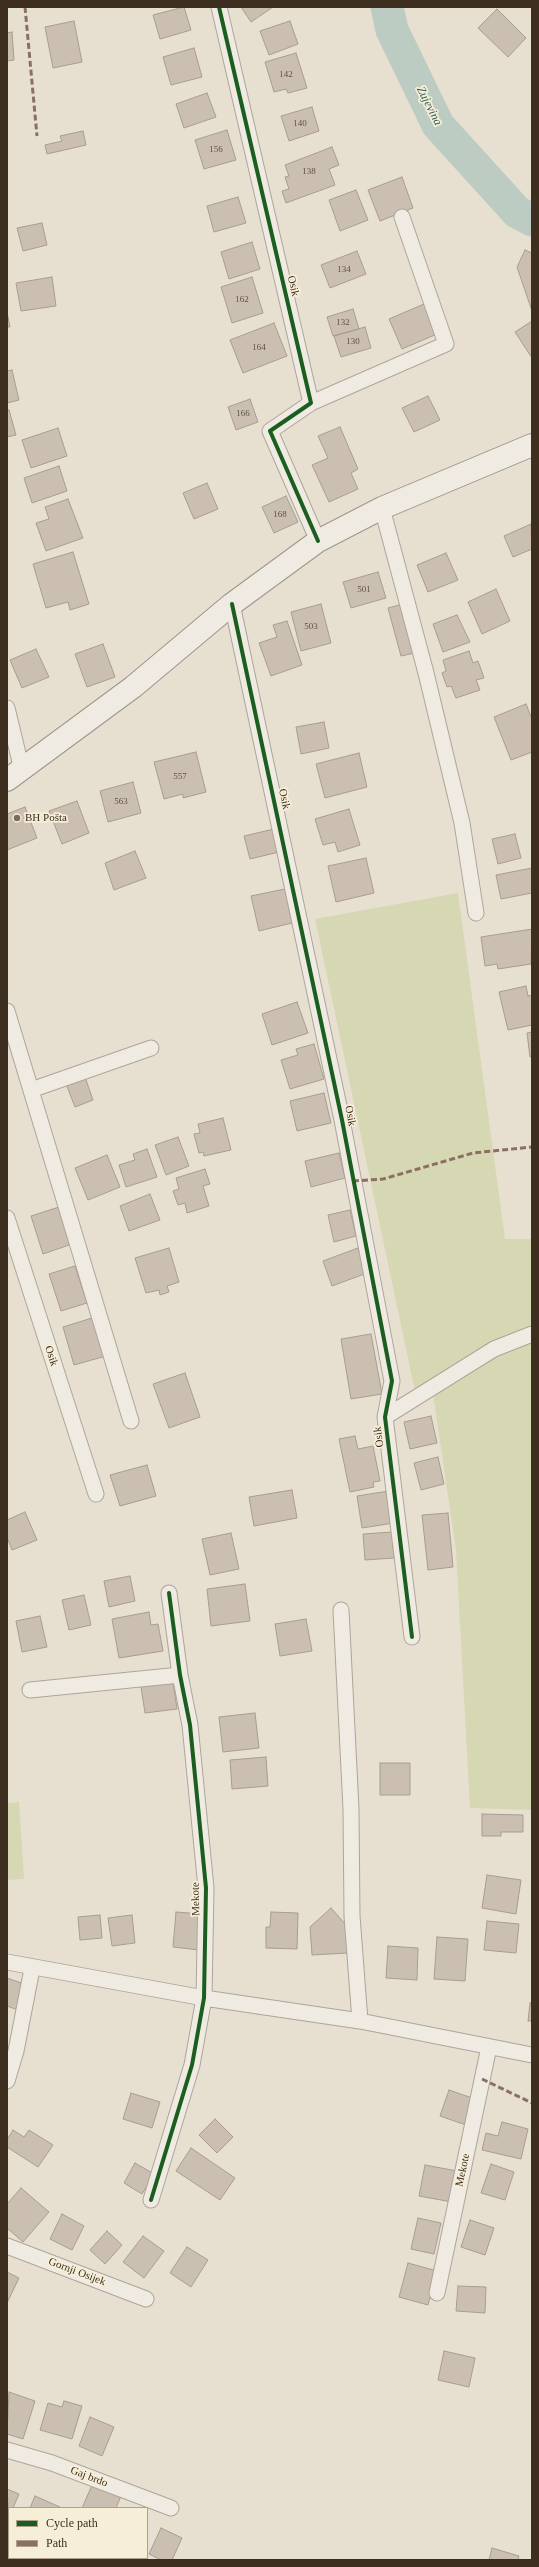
<!DOCTYPE html>
<meta charset="utf-8">
<style>
body{margin:0}
#map{position:relative;width:539px;height:2567px;overflow:hidden;background:#e7e0d1;font-family:Georgia,serif}
canvas{display:block}
.frame{position:absolute;inset:0;border:8px solid #3d2e20;pointer-events:none}
.legend{position:absolute;left:8px;top:2507px;width:140px;height:52px;box-sizing:border-box;background:#f7eed8;border:1px solid #ada18e;margin:0;padding:5px 7px;list-style:none;font-size:12px;color:#3d2e20}
.legend li{display:flex;align-items:center;gap:8px;height:20px}
.legend b{width:20px;border:1px solid #ada18e}
</style>
<div id="map">
<canvas width="539" height="2567"></canvas>
<div class="frame"></div>
<ul class="legend">
<li><b style="height:5px;background:#1b5e20"></b>Cycle path</li>
<li><b style="height:5px;background:#8d6e63"></b>Path</li>
</ul>
</div>
<script>
const ctx = document.querySelector('canvas').getContext('2d');
ctx.lineJoin = 'round';
function fill(path, color) { ctx.fillStyle = color; ctx.fill(path, 'evenodd'); }
const shape = rows => new Path2D(rows.map(r => 'M' + r).join(''));
function strokePath(path, color, width, dash) { ctx.strokeStyle = color; ctx.lineWidth = width; ctx.lineCap = dash ? 'butt' : 'round'; ctx.setLineDash(dash || []); ctx.stroke(path); }
function write(font, color, halo, rows, align = 'center') {
  ctx.font = font + ' Georgia,serif'; ctx.lineWidth = 3.5; ctx.setLineDash([]); ctx.textBaseline = 'middle'; ctx.strokeStyle = halo; ctx.fillStyle = color; for (const [text, x, y, turn = 0] of rows) {
    ctx.save(); ctx.translate(x, y); ctx.rotate((+turn || 0) * Math.PI / 180); ctx.textAlign = isNaN(turn) ? turn : align; if (halo) ctx.strokeText(text, 0, 0); ctx.fillText(text, 0, 0); ctx.restore();
  }
}
const green = shape([
 [458,893,505,1239,532,1239,532,1810,470,1808,456,1550,432,1387,416,1396,315,919],
 [19,1802,24,1879,7,1880,7,1803]
]);
const river = shape([
 [387,7,392,30,438,125,517,212,532,220]
]);
const building = shape([
 [184,7,191,30,160,39,153,15,184,7],
 [241,7,273,7,251,22,241,7],
 [497,9,526,38,508,57,478,28,497,9],
 [74,21,82,62,53,68,45,27,74,21],
 [290,21,298,44,269,55,260,31,290,21],
 [12,32,14,60,7,61,7,33,12,32],
 [194,48,202,77,171,85,163,57,194,48],
 [296,53,307,88,288,93,286,89,274,92,265,62,296,53],
 [207,93,216,117,184,128,176,104,207,93],
 [312,107,319,131,289,141,281,116,312,107],
 [227,130,236,160,204,169,195,140,227,130],
 [83,131,86,145,47,154,45,145,62,141,60,136,83,131],
 [332,147,339,165,329,169,335,185,286,203,282,191,289,189,285,177,289,176,285,165,332,147],
 [402,177,413,208,380,221,368,190,402,177],
 [356,190,368,220,340,231,329,200,356,190],
 [238,197,246,223,214,232,207,206,238,197],
 [42,223,47,245,23,251,17,228,42,223],
 [252,242,260,269,229,279,221,252,252,242],
 [525,250,532,253,532,311,517,267,525,250],
 [357,251,366,274,330,288,321,265,357,251],
 [52,277,56,306,21,311,16,283,52,277],
 [252,277,263,313,232,323,221,287,252,277],
 [424,304,437,334,402,349,389,319,424,304],
 [353,309,359,329,333,336,327,317,353,309],
 [7,312,10,327,7,327,7,312],
 [532,321,532,358,515,332,532,321],
 [274,323,287,356,243,373,230,340,274,323],
 [365,327,371,348,341,357,334,336,365,327],
 [12,370,19,400,7,403,7,371,12,370],
 [428,396,440,420,414,432,402,408,428,396],
 [250,399,258,422,236,430,228,407,250,399],
 [9,410,16,435,7,437,7,411,9,410],
 [340,427,358,469,351,473,358,489,329,502,312,465,328,458,318,436,340,427],
 [58,428,67,456,31,468,22,440,58,428],
 [59,466,67,491,32,503,24,478,59,466],
 [207,483,218,509,194,519,183,493,207,483],
 [286,496,298,522,274,533,262,507,286,496],
 [68,499,83,538,46,551,36,523,49,519,45,507,68,499],
 [531,524,532,549,513,557,504,536,531,524],
 [73,552,89,604,70,610,68,602,46,608,33,564,73,552],
 [446,553,458,580,428,592,417,565,446,553],
 [378,572,386,598,351,608,343,582,378,572],
 [496,589,510,621,482,634,468,602,496,589],
 [321,604,331,643,301,651,291,612,321,604],
 [403,604,415,653,401,656,388,608,403,604],
 [457,615,470,642,443,652,433,624,457,615],
 [287,621,302,665,271,676,259,643,277,637,273,625,287,621],
 [103,644,115,677,87,687,75,654,103,644],
 [36,649,49,677,22,688,10,660,36,649],
 [469,651,473,663,478,661,484,678,476,680,480,690,456,698,451,686,447,687,442,673,446,671,443,660,469,651],
 [526,704,532,719,532,752,511,760,494,717,526,704],
 [324,722,329,748,301,754,296,727,324,722],
 [196,752,206,792,183,798,183,794,164,799,154,762,196,752],
 [359,753,367,787,325,798,316,764,359,753],
 [133,782,141,813,108,822,100,791,133,782],
 [77,801,89,833,62,844,49,811,77,801],
 [25,807,37,838,7,850,7,814,25,807],
 [349,809,360,845,338,852,335,842,323,845,315,819,349,809],
 [274,829,279,852,250,859,244,836,274,829],
 [515,834,521,858,498,864,492,839,515,834],
 [135,851,146,878,114,890,105,863,135,851],
 [366,858,374,893,336,902,328,866,366,858],
 [532,868,532,893,501,899,496,875,532,868],
 [285,889,292,923,259,931,251,896,285,889],
 [532,929,531,964,498,969,497,964,485,966,481,937,532,929],
 [526,986,528,996,532,995,532,1025,508,1030,499,992,526,986],
 [297,1002,308,1033,272,1045,262,1014,297,1002],
 [532,1032,532,1057,530,1057,527,1033,532,1032],
 [314,1044,324,1079,290,1089,281,1060,298,1055,296,1049,314,1044],
 [85,1077,93,1100,75,1107,66,1084,85,1077],
 [324,1093,331,1123,297,1131,290,1101,324,1093],
 [223,1118,231,1150,204,1156,203,1152,199,1153,194,1134,200,1133,198,1124,223,1118],
 [178,1137,189,1166,166,1175,155,1145,178,1137],
 [147,1149,157,1177,126,1187,119,1165,135,1160,133,1154,147,1149],
 [339,1153,345,1178,311,1187,305,1161,339,1153],
 [107,1155,120,1187,88,1200,75,1168,107,1155],
 [205,1169,210,1184,203,1186,209,1206,187,1213,185,1203,178,1205,173,1191,179,1189,176,1178,205,1169],
 [150,1194,160,1220,129,1231,120,1206,150,1194],
 [59,1207,72,1244,43,1254,31,1216,59,1207],
 [350,1210,356,1236,334,1242,328,1215,350,1210],
 [169,1248,179,1282,167,1286,169,1292,160,1295,159,1290,146,1293,135,1258,169,1248],
 [358,1248,367,1273,332,1286,323,1261,358,1248],
 [75,1266,87,1303,61,1311,49,1274,75,1266],
 [95,1317,106,1356,74,1365,63,1327,95,1317],
 [371,1334,382,1394,351,1399,341,1339,371,1334],
 [185,1373,200,1417,169,1428,153,1384,185,1373],
 [431,1416,437,1443,410,1449,404,1422,431,1416],
 [355,1436,358,1449,373,1446,380,1481,373,1482,374,1487,350,1492,339,1439,355,1436],
 [438,1457,444,1484,421,1490,414,1463,438,1457],
 [147,1465,156,1496,120,1506,110,1475,147,1465],
 [292,1490,297,1518,254,1526,249,1497,292,1490],
 [389,1491,394,1523,362,1528,357,1496,389,1491],
 [25,1512,37,1540,12,1550,7,1537,7,1520,25,1512],
 [448,1513,453,1567,428,1570,422,1515,448,1513],
 [392,1532,394,1558,365,1560,363,1534,392,1532],
 [231,1533,239,1569,210,1575,202,1539,231,1533],
 [130,1576,135,1601,109,1607,104,1581,130,1576],
 [245,1584,250,1621,211,1626,207,1589,245,1584],
 [84,1595,91,1625,69,1630,62,1600,84,1595],
 [149,1612,151,1625,158,1624,163,1651,119,1658,112,1619,149,1612],
 [40,1616,47,1647,22,1652,16,1621,40,1616],
 [306,1619,312,1651,280,1656,275,1624,306,1619],
 [173,1682,177,1709,145,1713,141,1687,173,1682],
 [255,1713,259,1748,223,1752,219,1717,255,1713],
 [266,1757,268,1786,232,1789,230,1760,266,1757],
 [380,1763,410,1763,410,1795,380,1795,380,1763],
 [482,1814,523,1815,523,1832,501,1832,501,1836,482,1836,482,1814],
 [487,1875,521,1880,516,1914,482,1908,487,1875],
 [331,1908,347,1926,348,1953,312,1955,310,1927,331,1908],
 [176,1912,202,1914,199,1950,173,1947,176,1912],
 [271,1912,298,1913,297,1949,266,1948,266,1927,270,1927,271,1912],
 [100,1915,102,1938,80,1940,78,1917,100,1915],
 [132,1915,135,1943,112,1946,108,1918,132,1915],
 [487,1921,519,1924,516,1953,484,1950,487,1921],
 [437,1937,468,1939,465,1981,434,1979,437,1937],
 [388,1946,418,1948,417,1980,386,1978,388,1946],
 [7,1978,27,1985,18,2010,7,2006,7,1978],
 [530,2003,532,2003,532,2021,528,2021,530,2003],
 [449,2090,475,2099,466,2125,440,2116,449,2090],
 [131,2093,160,2102,152,2128,123,2119,131,2093],
 [215,2119,233,2137,217,2153,199,2135,215,2119],
 [502,2122,528,2129,521,2159,482,2150,486,2133,498,2136,502,2122],
 [13,2130,24,2137,29,2130,53,2145,38,2167,7,2147,7,2140,13,2130],
 [191,2148,235,2178,220,2200,176,2171,191,2148],
 [135,2163,154,2174,142,2194,124,2183,135,2163],
 [491,2164,514,2172,505,2200,481,2193,491,2164],
 [425,2165,457,2171,452,2202,419,2196,425,2165],
 [21,2188,49,2212,23,2242,7,2228,7,2204,21,2188],
 [62,2214,84,2226,72,2250,50,2239,62,2214],
 [418,2218,441,2223,434,2254,411,2249,418,2218],
 [470,2220,494,2228,485,2255,461,2247,470,2220],
 [107,2231,122,2245,105,2264,90,2250,107,2231],
 [143,2236,164,2251,144,2278,123,2262,143,2236],
 [187,2247,208,2260,191,2287,170,2273,187,2247],
 [408,2263,437,2271,428,2305,399,2297,408,2263],
 [7,2272,19,2278,7,2303,7,2272],
 [458,2286,486,2287,485,2313,456,2311,458,2286],
 [444,2351,475,2358,469,2387,438,2380,444,2351],
 [9,2392,35,2401,23,2439,7,2434,9,2392],
 [64,2401,82,2406,72,2439,40,2430,48,2403,62,2407,64,2401],
 [90,2417,114,2427,102,2456,79,2446,90,2417],
 [93,2483,121,2496,116,2508,82,2508,93,2483],
 [7,2489,19,2494,13,2508,9,2508,9,2518,7,2489],
 [35,2496,60,2507,60,2508,30,2508,35,2496],
 [7,2527,9,2527,9,2556,7,2556,7,2527],
 [161,2528,182,2538,172,2560,161,2560,149,2554,161,2528],
 [492,2548,519,2556,518,2560,489,2560,492,2548]
]);
const street = shape([
 [219,7,311,403,270,431,318,541],
 [311,403,446,344,402,217],
 [382,508,426,673,462,823,476,913],
 [232,604,342,1120,392,1381,385,1417,412,1637],
 [7,708,22,770],
 [7,1011,131,1421],
 [31,1090,151,1048],
 [7,1218,96,1494],
 [385,1417,494,1349,532,1334],
 [341,1610,351,1809,352,1916,360,2021],
 [30,1690,180,1675],
 [7,1962,204,1998,360,2021,532,2055],
 [7,2081,16,2051,32,1969],
 [151,2200,192,2065,204,1998,206,1888,190,1725,180,1675,169,1593],
 [7,2246,146,2299],
 [437,2293,489,2047],
 [7,2450,52,2463,171,2508]
]);
const secondary = shape([
 [7,780,133,687,232,604,318,541,382,508,532,445]
]);
const quiet = shape([
 [25,7,37,136],
 [353,1181,383,1179,473,1153,532,1147],
 [482,2079,532,2103]
]);
const cycleway = shape([
 [219,7,311,403,270,431,318,541],
 [232,604,342,1120,392,1381,385,1417,412,1637],
 [151,2200,192,2065,204,1998,206,1888,190,1725,180,1675,169,1593]
]);
const markers = [
 [17,818,4,"#786c5e"]
];
const numberNames = [
 ["142",286,75],
 ["140",300,124],
 ["156",216,150],
 ["138",309,172],
 ["134",344,270],
 ["162",242,300],
 ["132",343,323],
 ["130",353,342],
 ["164",259,348],
 ["166",243,414],
 ["168",280,515],
 ["501",364,590],
 ["503",311,627],
 ["557",180,777],
 ["563",121,802]
];
const streetNames = [
 ["Osik",293,286,77],
 ["Osik",284,799,78],
 ["Osik",350,1116,79],
 ["Osik",51,1356,72],
 ["Osik",379,1437,-97],
 ["Mekote",196,1899,-91],
 ["Mekote",463,2170,-78],
 ["Gornji Osijek",77,2272,21],
 ["Gaj brdo",89,2477,21]
];
const poiNames = [
 ["BH Pošta",25,818]
];
const waterNames = [
 ["Zujevina",429,106,63]
];
fill(green, '#d6d7b3');
strokePath(river, '#bcccc2', 33);
fill(building, '#cbbfb2');
strokePath(building, '#a89c90', 1);
strokePath(street, '#ada599', 17);
strokePath(secondary, '#9c958a', 24);
strokePath(street, '#efebe3', 15);
strokePath(secondary, '#efebe3', 22);
strokePath(quiet, '#8d6e63', 3, [6, 3]);
strokePath(cycleway, '#1b5e20', 4);
for (const [x, y, r, color] of markers) { const dot = new Path2D(); dot.arc(x, y, r, 0, 2 * Math.PI); ctx.fillStyle = color; ctx.fill(dot); strokePath(dot, '#f7eed8', 1.5); }
write('9px', '#605244', null, numberNames);
write('11px', '#3d2e20', '#f7eed8', streetNames);
write('11px', '#3d2e20', '#f7eed8', poiNames, 'left');
write('italic 12px', '#2f5d5a', '#f7eed8', waterNames);
</script>
